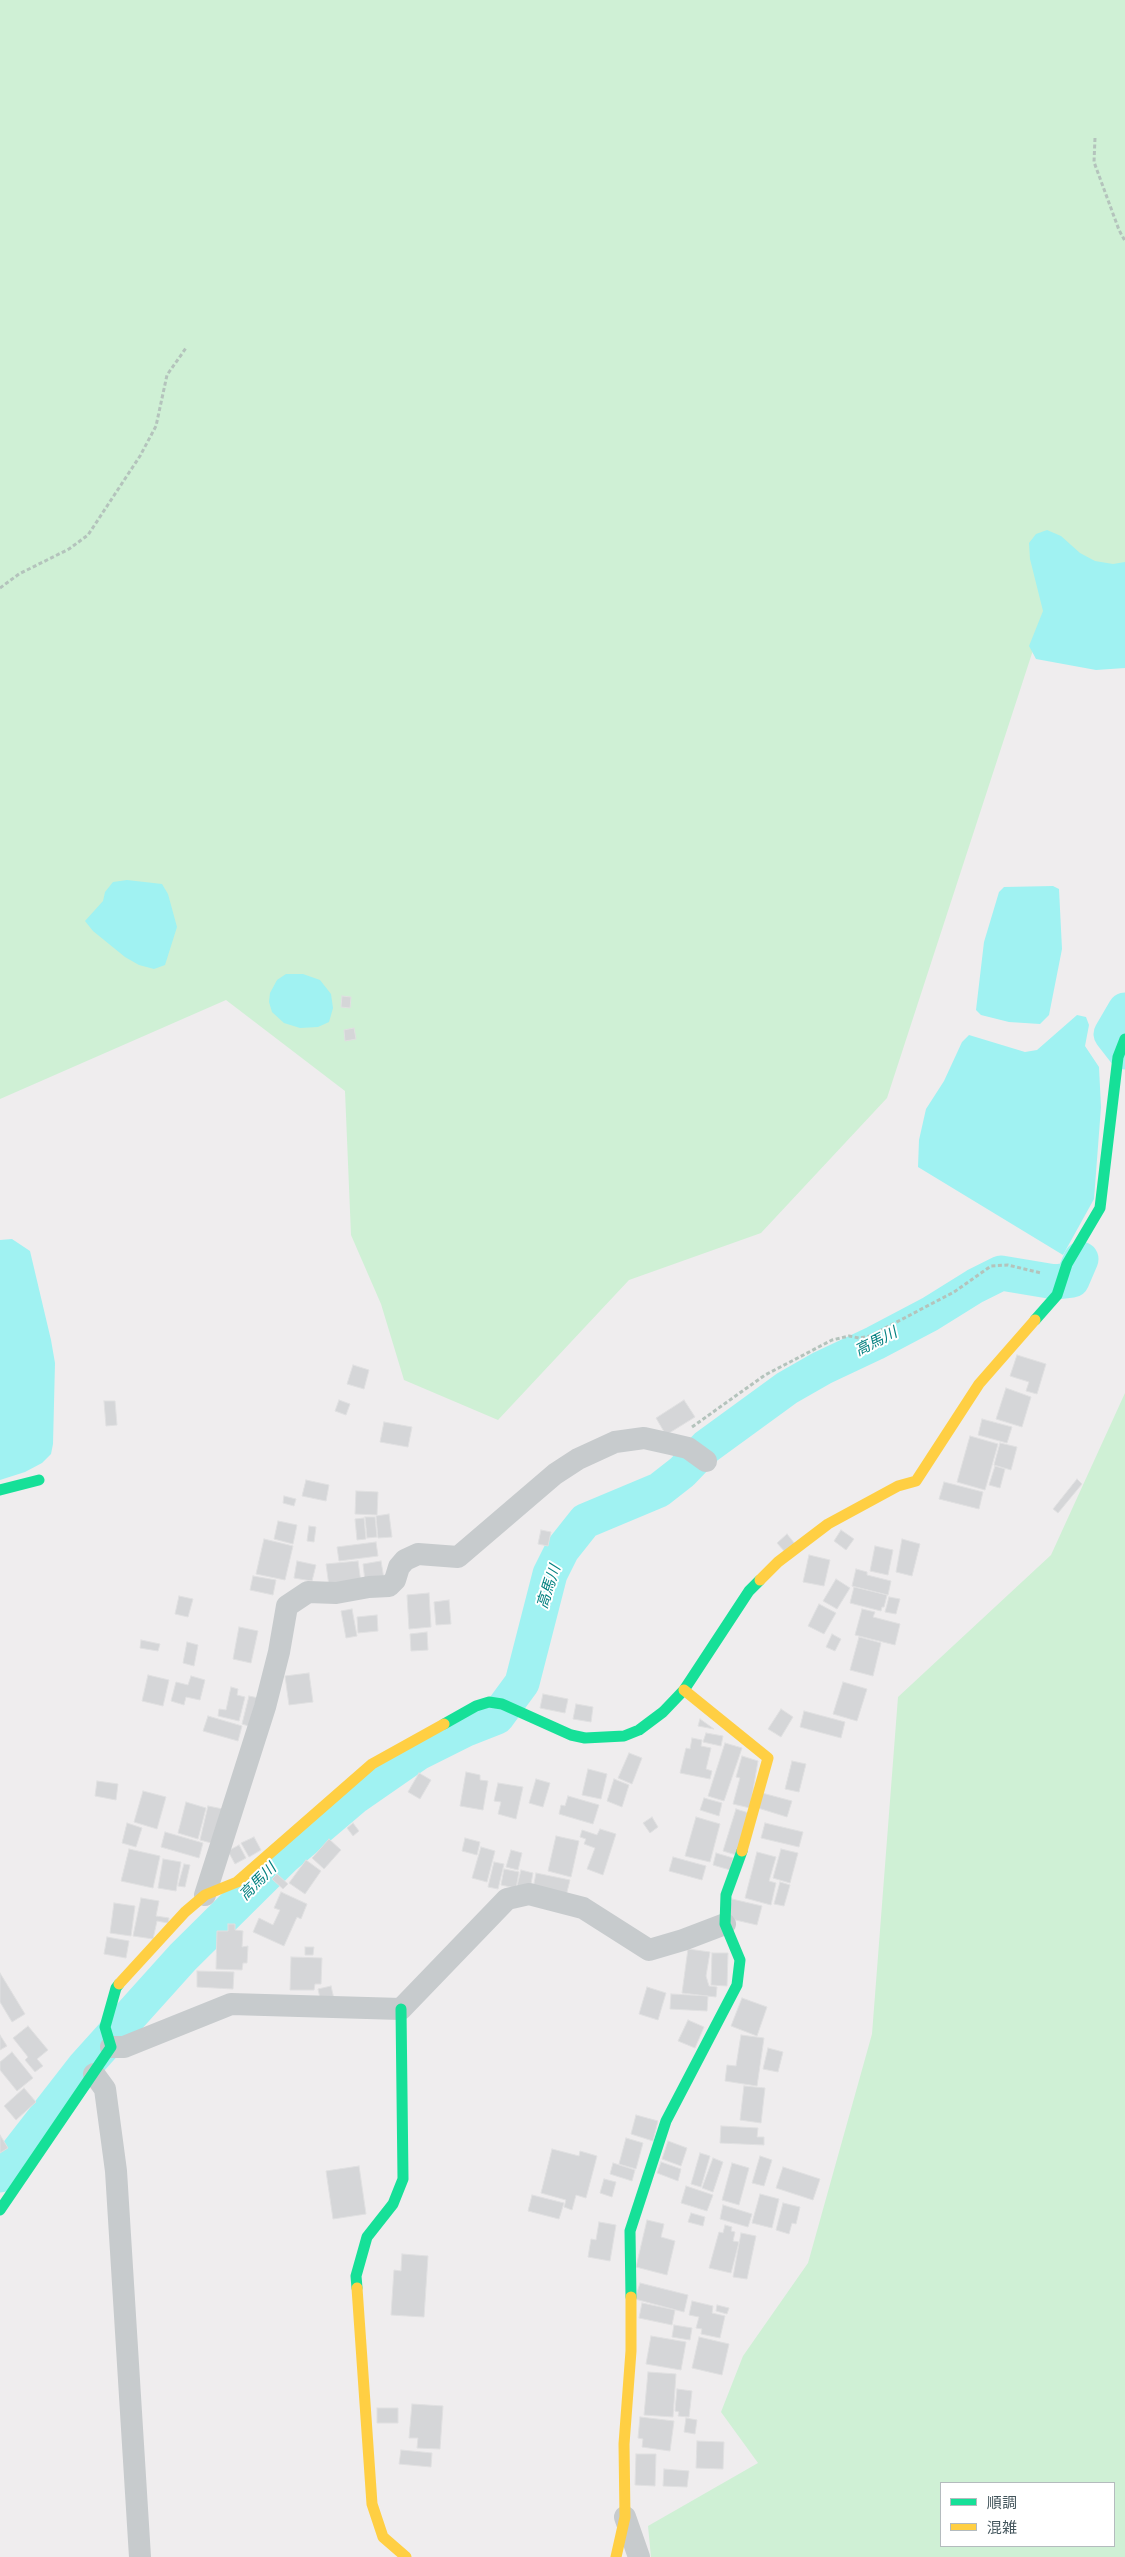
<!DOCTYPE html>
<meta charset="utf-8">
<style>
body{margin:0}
#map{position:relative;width:1125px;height:2557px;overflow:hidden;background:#efedee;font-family:Rubik,"Noto Sans JP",sans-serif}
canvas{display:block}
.legend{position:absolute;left:940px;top:2482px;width:175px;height:65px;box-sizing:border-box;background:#fff;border:1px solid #b4bbbe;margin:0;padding:6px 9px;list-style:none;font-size:15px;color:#43555c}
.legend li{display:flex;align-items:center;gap:10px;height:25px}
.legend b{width:25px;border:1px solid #b4bbbe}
</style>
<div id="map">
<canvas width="1125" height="2557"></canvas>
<ul class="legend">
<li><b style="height:6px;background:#16e098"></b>順調</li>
<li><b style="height:6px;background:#ffcf43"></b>混雑</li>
</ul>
</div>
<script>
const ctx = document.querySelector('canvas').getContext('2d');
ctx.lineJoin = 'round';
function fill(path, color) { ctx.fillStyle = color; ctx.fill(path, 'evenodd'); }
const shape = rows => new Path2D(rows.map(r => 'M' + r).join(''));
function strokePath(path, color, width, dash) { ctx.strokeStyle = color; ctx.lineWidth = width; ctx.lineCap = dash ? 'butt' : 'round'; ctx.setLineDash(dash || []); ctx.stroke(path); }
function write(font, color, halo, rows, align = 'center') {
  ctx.font = font + ' Rubik,"Noto Sans JP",sans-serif'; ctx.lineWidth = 4; ctx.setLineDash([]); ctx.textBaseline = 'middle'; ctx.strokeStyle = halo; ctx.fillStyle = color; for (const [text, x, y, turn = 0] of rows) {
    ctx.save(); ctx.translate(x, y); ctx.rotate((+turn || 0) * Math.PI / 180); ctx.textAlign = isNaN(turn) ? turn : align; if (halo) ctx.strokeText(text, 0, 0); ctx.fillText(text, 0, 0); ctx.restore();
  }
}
const green = shape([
 [0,0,1125,0,1125,623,1036,641,887,1098,761,1233,629,1280,498,1420,404,1380,381,1304,351,1235,345,1091,226,1000,0,1099],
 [1125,1393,1125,2557,651,2557,648,2526,758,2463,721,2412,743,2356,808,2263,872,2034,898,1697,1051,1555],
 [1114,2483,1114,2546,941,2546,941,2483]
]);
const water = shape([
 [1047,530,1061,536,1080,553,1095,561,1113,564,1125,562,1125,668,1096,670,1036,659,1029,646,1043,611,1030,559,1029,543,1036,534],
 [127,880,162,884,168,894,177,927,165,965,154,969,139,965,125,957,93,931,85,921,103,901,105,892,113,882],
 [1053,886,1059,889,1062,949,1049,1015,1040,1024,1009,1022,981,1015,976,1010,984,942,999,892,1004,887],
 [286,974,303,974,320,980,331,994,333,1008,329,1022,318,1027,300,1028,284,1023,272,1012,269,1002,270,993,277,980],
 [1077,1015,1086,1017,1089,1025,1085,1046,1099,1067,1101,1107,1094,1199,1063,1255,918,1167,919,1140,926,1109,944,1081,962,1042,969,1035,1025,1052,1037,1050],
 [12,1239,30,1251,51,1340,55,1363,53,1444,51,1454,42,1463,25,1472,0,1480,0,1240]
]);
const river = shape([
 [1125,1010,1111,1034,1125,1052],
 [0,2175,84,2067,183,1957,283,1858,356,1796,418,1753,464,1730,497,1717,522,1683,550,1574,562,1550,585,1521,659,1490,682,1472,706,1447,787,1388,822,1368,875,1343,930,1314,975,1286,1001,1273,1055,1282,1072,1280,1081,1259]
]);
const building = shape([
 [342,996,351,997,350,1008,341,1007,342,996],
 [354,1028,356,1039,345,1041,344,1030,354,1028],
 [1017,1355,1046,1364,1037,1394,1026,1391,1029,1382,1010,1376,1017,1355],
 [353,1365,369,1370,364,1389,347,1384,353,1365],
 [1006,1388,1031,1397,1022,1427,996,1419,1006,1388],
 [339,1400,350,1404,346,1415,335,1411,339,1400],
 [684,1400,695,1417,666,1435,656,1418,684,1400],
 [104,1401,115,1401,117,1425,106,1426,104,1401],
 [982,1419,1012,1427,1007,1443,978,1435,982,1419],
 [384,1422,412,1427,408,1447,380,1442,384,1422],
 [970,1436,998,1444,985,1490,957,1482,970,1436],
 [1000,1443,1017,1447,1011,1470,994,1465,1000,1443],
 [995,1466,1005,1469,1000,1488,989,1485,995,1466],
 [1077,1479,1082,1484,1058,1513,1053,1509,1077,1479],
 [306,1480,329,1485,326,1501,302,1496,306,1480],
 [944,1482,983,1492,979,1509,939,1499,944,1482],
 [356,1491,378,1492,377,1515,355,1514,356,1491],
 [284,1496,296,1499,294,1506,283,1503,284,1496],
 [389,1514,392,1537,378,1538,376,1516,389,1514],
 [365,1517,375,1517,377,1537,367,1538,365,1517],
 [364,1518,366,1539,357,1540,355,1519,364,1518],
 [278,1521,297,1525,293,1544,274,1539,278,1521],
 [309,1526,316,1527,314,1542,307,1541,309,1526],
 [541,1530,551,1532,548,1546,538,1544,541,1530],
 [841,1530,854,1539,846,1550,834,1541,841,1530],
 [787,1534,795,1544,785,1552,777,1543,787,1534],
 [264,1539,293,1546,285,1580,256,1574,264,1539],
 [902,1539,920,1544,912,1576,896,1572,902,1539],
 [376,1542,378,1556,339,1561,337,1547,376,1542],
 [875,1546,893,1550,888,1575,870,1571,875,1546],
 [809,1555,830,1560,824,1586,803,1582,809,1555],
 [297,1561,316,1565,312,1581,294,1578,297,1561],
 [358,1561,361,1583,329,1586,326,1564,358,1561],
 [381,1561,384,1579,365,1581,363,1564,381,1561],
 [856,1569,867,1572,867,1575,891,1581,888,1595,852,1586,856,1569],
 [253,1576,276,1580,273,1595,250,1590,253,1576],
 [836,1579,850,1588,837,1609,823,1601,836,1579],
 [854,1587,887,1595,884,1607,882,1607,881,1611,850,1603,854,1587],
 [429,1593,431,1627,409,1629,407,1595,429,1593],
 [179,1596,193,1599,188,1617,175,1614,179,1596],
 [889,1597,900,1599,896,1614,885,1612,889,1597],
 [449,1600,451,1624,436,1625,434,1602,449,1600],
 [819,1604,836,1613,824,1634,808,1626,819,1604],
 [352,1609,357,1636,346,1638,341,1611,352,1609],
 [862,1609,875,1612,873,1617,900,1624,895,1645,855,1635,862,1609],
 [377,1615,378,1631,358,1633,357,1617,377,1615],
 [239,1627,258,1631,251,1663,233,1659,239,1627],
 [427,1632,428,1650,411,1651,410,1634,427,1632],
 [832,1634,841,1639,835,1651,826,1647,832,1634],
 [859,1637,881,1643,873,1676,850,1670,859,1637],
 [141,1640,160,1644,158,1651,140,1648,141,1640],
 [187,1642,198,1645,194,1666,183,1663,187,1642],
 [309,1673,313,1702,289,1705,285,1676,309,1673],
 [148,1675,169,1680,163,1706,142,1701,148,1675],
 [191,1676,205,1680,200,1700,186,1697,184,1705,171,1701,176,1682,188,1685,191,1676],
 [843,1682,867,1689,857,1721,833,1714,843,1682],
 [231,1687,238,1689,237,1695,245,1697,239,1721,218,1716,219,1709,226,1710,231,1687],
 [543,1694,568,1699,565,1713,540,1708,543,1694],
 [249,1696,263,1699,255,1728,242,1724,249,1696],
 [576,1704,593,1707,591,1722,573,1719,576,1704],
 [781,1709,793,1717,781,1737,768,1729,781,1709],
 [804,1711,845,1722,841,1738,800,1727,804,1711],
 [208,1716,242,1726,238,1741,203,1731,208,1716],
 [700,1719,714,1729,698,1726,700,1719],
 [706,1733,723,1736,721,1746,703,1742,706,1733],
 [692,1738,702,1740,701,1746,711,1748,706,1769,712,1771,710,1779,680,1773,686,1748,690,1749,692,1738],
 [725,1743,742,1748,724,1801,708,1796,725,1743],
 [629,1753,642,1758,632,1784,618,1778,629,1753],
 [742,1756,758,1761,750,1808,733,1804,740,1778,736,1777,742,1756],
 [792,1761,806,1764,799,1792,785,1789,792,1761],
 [588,1769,607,1774,601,1799,582,1795,588,1769],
 [466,1772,480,1775,480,1780,488,1781,483,1810,460,1806,466,1772],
 [419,1773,431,1780,420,1799,408,1792,419,1773],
 [536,1779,550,1783,543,1807,529,1803,536,1779],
 [614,1779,629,1785,622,1807,607,1801,614,1779],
 [97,1781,118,1784,116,1800,95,1796,97,1781],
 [498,1783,523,1787,516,1819,498,1814,501,1802,494,1801,498,1783],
 [143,1791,166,1797,157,1829,134,1822,143,1791],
 [762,1793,792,1801,787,1817,758,1808,762,1793],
 [568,1796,599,1805,593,1824,559,1814,561,1805,565,1806,568,1796],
 [704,1798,722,1803,719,1816,700,1810,704,1798],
 [186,1802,206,1808,198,1839,178,1833,186,1802],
 [208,1806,223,1809,215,1844,200,1840,208,1806],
 [736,1809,749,1813,736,1855,723,1851,736,1809],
 [652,1817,658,1827,650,1833,643,1823,652,1817],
 [696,1817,720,1824,710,1862,685,1856,696,1817],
 [127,1823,142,1828,136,1847,122,1843,127,1823],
 [353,1823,359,1831,353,1836,347,1828,353,1823],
 [765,1823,803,1832,799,1847,761,1838,765,1823],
 [600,1829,616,1834,603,1875,587,1869,595,1848,584,1844,586,1839,580,1837,582,1830,597,1835,600,1829],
 [165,1832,203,1843,199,1858,161,1847,165,1832],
 [556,1836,579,1841,571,1877,548,1871,556,1836],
 [254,1837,261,1850,249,1857,241,1843,254,1837],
 [465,1838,480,1842,477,1855,462,1851,465,1838],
 [329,1839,341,1850,324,1869,312,1858,329,1839],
 [239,1845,246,1858,235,1864,228,1851,239,1845],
 [481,1847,495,1851,487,1882,472,1878,481,1847],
 [129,1849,160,1856,153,1888,121,1881,129,1849],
 [781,1849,798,1853,790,1883,773,1878,781,1849],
 [511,1850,522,1853,518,1870,506,1867,511,1850],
 [757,1852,776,1857,769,1881,776,1883,771,1905,745,1898,757,1852],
 [716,1853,733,1858,730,1870,713,1865,716,1853],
 [673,1857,706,1866,702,1880,669,1871,673,1857],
 [163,1859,181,1862,176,1891,158,1888,163,1859],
 [306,1860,321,1871,305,1894,289,1883,306,1860],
 [494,1862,504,1864,498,1889,488,1887,494,1862],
 [184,1864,190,1865,185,1887,178,1886,184,1864],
 [504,1869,519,1872,516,1888,501,1885,504,1869],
 [521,1870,533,1873,530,1889,517,1886,521,1870],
 [536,1873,570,1880,566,1896,533,1889,536,1873],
 [277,1874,288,1884,283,1889,272,1879,277,1874],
 [780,1882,790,1885,784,1906,774,1904,780,1882],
 [281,1892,307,1904,301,1919,297,1917,284,1946,253,1932,259,1918,273,1925,280,1910,274,1908,281,1892],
 [141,1898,159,1901,156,1916,169,1918,168,1923,157,1921,153,1939,133,1936,141,1898],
 [732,1899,762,1906,757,1925,727,1918,732,1899],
 [114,1903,135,1906,131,1936,110,1933,114,1903],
 [228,1924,235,1924,235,1930,243,1931,242,1947,248,1946,247,1963,243,1963,242,1970,216,1969,217,1931,228,1931,228,1924],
 [107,1937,129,1941,126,1958,104,1954,107,1937],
 [305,1947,314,1947,313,1955,305,1955,305,1947],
 [688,1949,710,1952,706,1976,709,1986,717,1987,716,1997,682,1993,688,1949],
 [712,1953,728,1953,727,1986,711,1985,712,1953],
 [291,1957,322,1958,321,1984,315,1984,314,1990,290,1990,291,1957],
 [197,1971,234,1972,233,1989,197,1987,197,1971],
 [0,1973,25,2014,12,2022,0,2002,0,1973],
 [331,1986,334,1999,321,2002,318,1989,331,1986],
 [647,1987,666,1993,658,2020,639,2014,647,1987],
 [671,1994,708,1996,707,2011,670,2009,671,1994],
 [742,1998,767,2007,757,2036,731,2026,742,1998],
 [688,2020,704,2027,695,2048,678,2041,688,2020],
 [28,2026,48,2050,37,2059,43,2066,35,2072,25,2060,28,2057,13,2038,28,2026],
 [0,2035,7,2046,0,2050,0,2035],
 [741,2035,764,2038,757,2086,725,2081,727,2065,736,2066,741,2035],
 [768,2048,783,2052,778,2072,763,2069,768,2048],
 [12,2052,33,2078,17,2091,0,2070,0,2062,12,2052],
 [744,2086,765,2088,761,2123,740,2120,744,2086],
 [24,2088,36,2102,16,2120,4,2106,24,2088],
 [636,2115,658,2121,653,2141,631,2134,636,2115],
 [721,2126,758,2128,757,2137,764,2137,764,2145,720,2143,721,2126],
 [0,2135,8,2148,0,2153,0,2135],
 [626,2138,643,2143,636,2169,619,2164,626,2138],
 [668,2141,687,2148,681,2166,662,2159,668,2141],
 [552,2149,579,2156,580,2151,597,2156,586,2198,576,2195,572,2210,564,2207,566,2200,541,2193,552,2149],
 [700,2153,710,2156,701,2187,691,2184,700,2153],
 [760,2156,772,2160,764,2186,752,2183,760,2156],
 [713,2158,723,2162,713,2192,702,2188,713,2158],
 [661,2162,681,2169,678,2181,657,2173,661,2162],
 [613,2163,635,2170,632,2181,610,2174,613,2163],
 [732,2163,749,2168,739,2205,722,2200,732,2163],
 [359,2166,366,2214,333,2219,326,2171,359,2166],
 [783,2167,820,2179,813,2200,776,2188,783,2167],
 [604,2179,616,2182,612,2197,600,2193,604,2179],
 [686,2186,713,2195,707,2211,681,2203,686,2186],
 [760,2194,779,2199,772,2228,752,2223,760,2194],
 [532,2195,564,2203,559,2219,528,2211,532,2195],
 [783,2203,800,2207,796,2224,792,2223,789,2234,776,2230,783,2203],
 [723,2205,752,2214,748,2227,720,2219,723,2205],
 [691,2213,705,2217,703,2226,688,2222,691,2213],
 [647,2220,664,2224,661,2237,675,2241,667,2275,636,2267,647,2220],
 [599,2222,616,2225,610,2261,588,2257,591,2239,596,2240,599,2222],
 [725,2225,732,2227,731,2231,735,2232,733,2241,739,2242,731,2273,709,2268,719,2232,723,2233,725,2225],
 [741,2233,756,2236,747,2279,733,2277,741,2233],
 [402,2254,428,2256,424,2317,391,2315,394,2270,401,2271,402,2254],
 [640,2283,688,2295,684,2312,635,2299,640,2283],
 [692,2301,713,2306,712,2313,725,2316,720,2338,701,2334,702,2329,696,2328,699,2317,689,2315,692,2301],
 [642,2303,675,2310,672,2325,639,2318,642,2303],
 [717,2305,729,2308,727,2314,716,2311,717,2305],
 [674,2325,692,2328,690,2340,672,2337,674,2325],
 [651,2336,686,2342,681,2370,646,2364,651,2336],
 [699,2337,729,2344,722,2375,692,2368,699,2337],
 [648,2372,676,2374,673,2417,644,2415,648,2372],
 [677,2389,692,2391,689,2417,678,2416,679,2412,675,2411,677,2389],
 [412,2404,443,2406,440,2449,417,2448,418,2438,409,2438,412,2404],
 [377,2408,398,2408,398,2423,377,2423,377,2408],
 [640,2417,674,2421,670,2451,642,2447,643,2439,638,2438,640,2417],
 [686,2418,697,2420,695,2434,684,2432,686,2418],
 [697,2441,724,2442,723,2469,696,2468,697,2441],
 [401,2450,432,2453,431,2467,399,2464,401,2450],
 [636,2454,656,2454,655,2486,635,2485,636,2454],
 [664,2469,689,2471,687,2487,663,2486,664,2469]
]);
const path = shape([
 [1095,138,1094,162,1119,230,1125,241],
 [0,588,19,574,69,549,88,535,140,456,156,426,167,375,186,348],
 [692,1427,765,1375,790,1362,832,1340,849,1336,859,1338,870,1336,954,1292,991,1266,1008,1265,1041,1273]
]);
const street = shape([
 [205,1895,265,1707,279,1652,287,1606,308,1592,336,1593,369,1587,389,1586,395,1580,399,1567,405,1560,418,1554,458,1557,555,1474,578,1459,615,1442,644,1438,671,1444,688,1448,706,1461],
 [111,2047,124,2047,231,2004,401,2009,507,1899,529,1894,583,1908,649,1950,683,1940,725,1924],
 [94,2074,105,2089,116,2171,140,2557],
 [625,2517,639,2557]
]);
const fast = shape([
 [1035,1320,1057,1295,1067,1264,1100,1208,1118,1057,1125,1039],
 [0,1490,39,1480],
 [444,1724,476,1706,489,1702,502,1704,571,1735,585,1738,624,1736,639,1730,663,1712,684,1690,749,1591,760,1580],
 [0,2210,111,2047,105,2027,116,1988,119,1984],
 [357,2288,356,2276,367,2237,393,2204,403,2179,401,2009],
 [631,2297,630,2231,666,2121,737,1985,740,1960,725,1924,726,1895,742,1851]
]);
const slow = shape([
 [760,1580,778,1562,828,1524,898,1486,916,1481,979,1384,1035,1320],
 [684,1690,768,1758,742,1851],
 [119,1984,185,1912,205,1895,237,1882,372,1764,444,1724],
 [357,2288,372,2504,383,2537,406,2557],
 [616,2557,625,2517,624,2444,631,2351,631,2297]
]);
const waterNames = [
 ["高馬川",876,1342,-27],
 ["高馬川",549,1587,-72],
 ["高馬川",258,1882,-45]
];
fill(green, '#cff0d5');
fill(water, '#a0f2f2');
strokePath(river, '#a0f2f2', 35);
fill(building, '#d5d6d8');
strokePath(building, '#e0e0e1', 1);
strokePath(path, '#b4c3bc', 3, [4, 2.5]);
strokePath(street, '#c7cbcd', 22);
strokePath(fast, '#16e098', 11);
strokePath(slow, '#ffcf43', 11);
write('italic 15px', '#058281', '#fff', waterNames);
</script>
